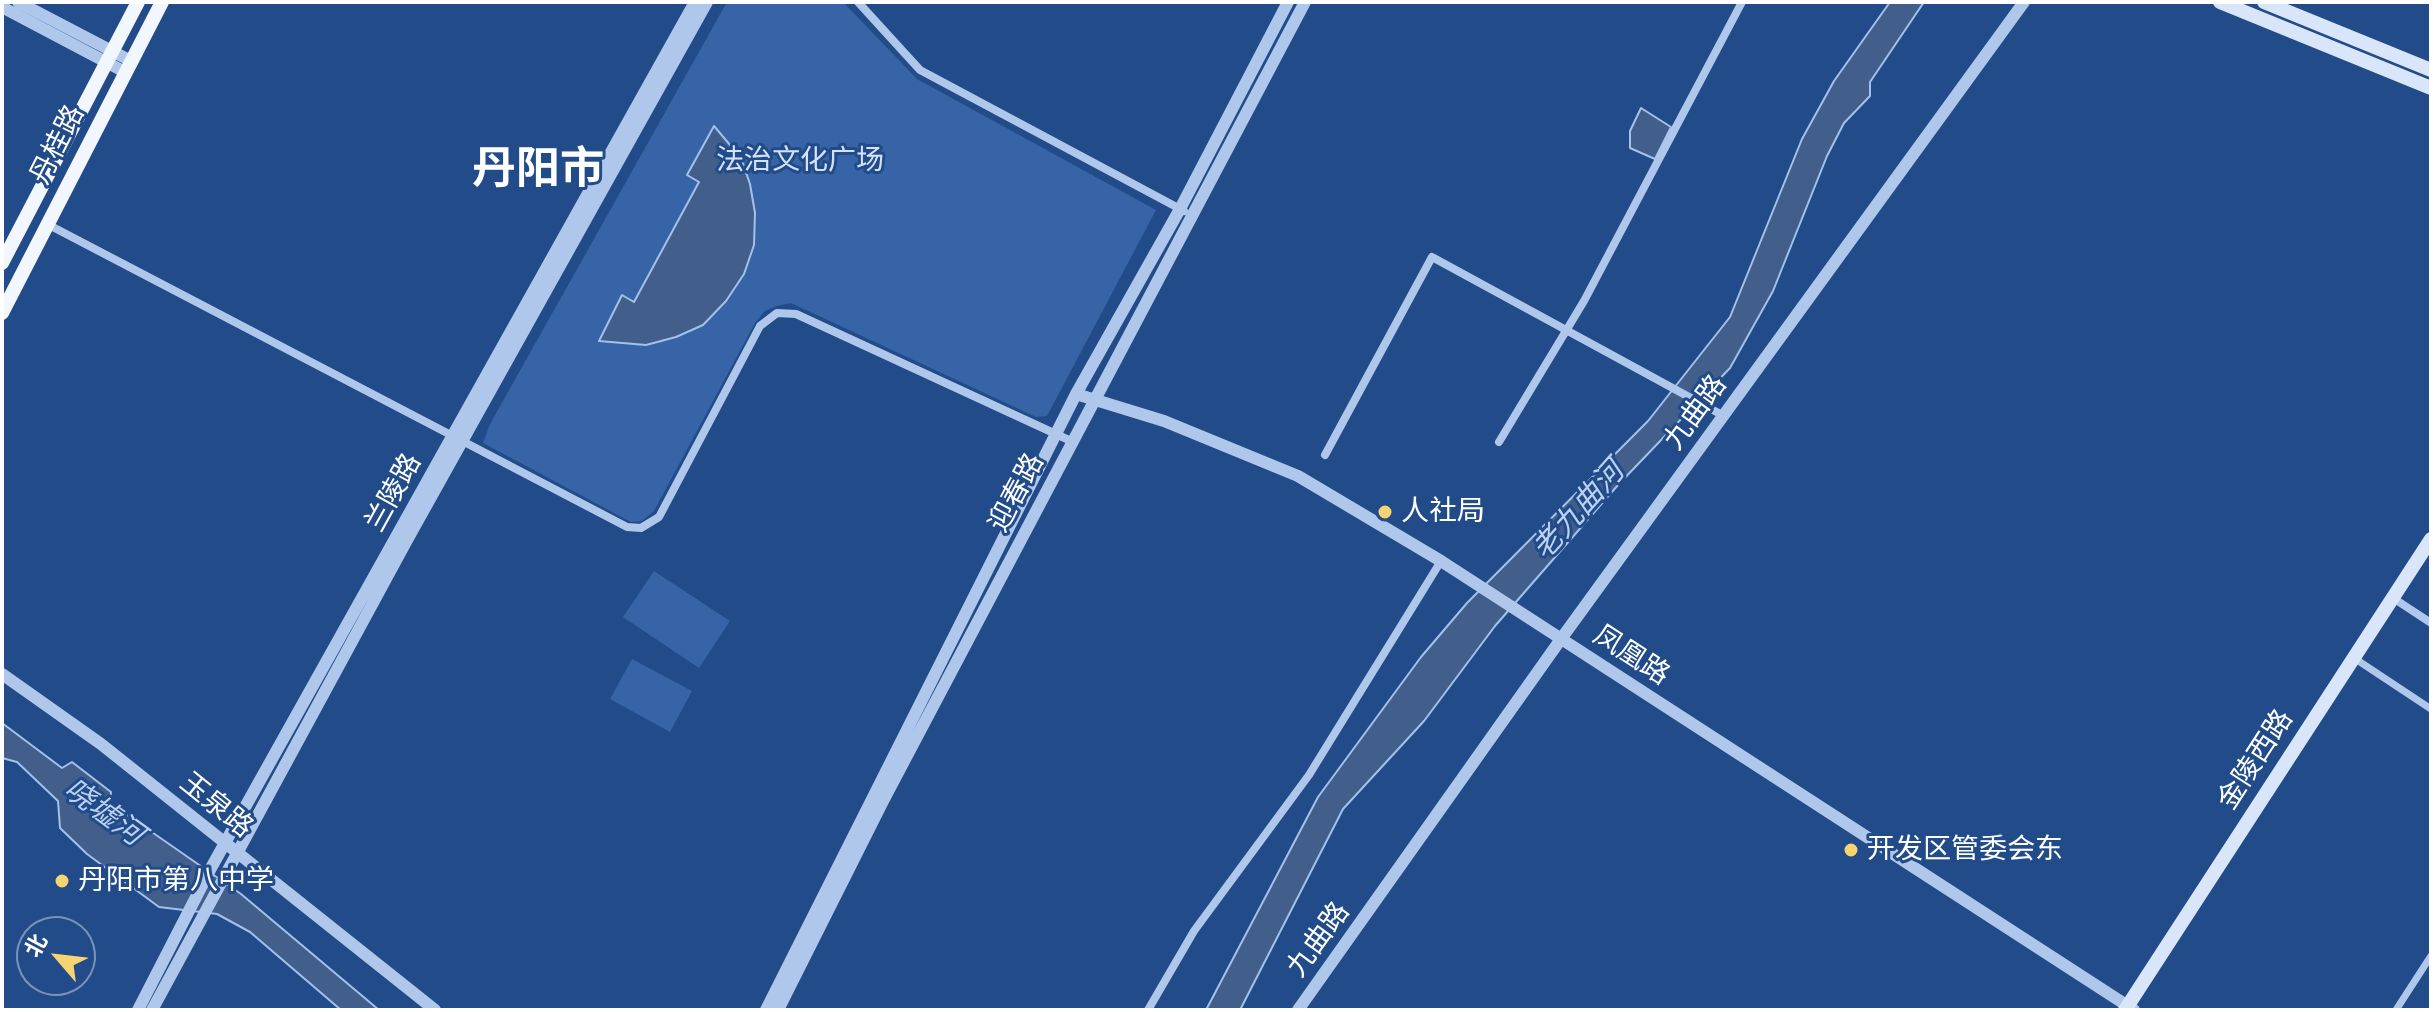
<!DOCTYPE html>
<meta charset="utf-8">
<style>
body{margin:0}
#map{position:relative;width:2433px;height:1012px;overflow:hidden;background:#224b89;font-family:Arial,"Noto Sans SC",sans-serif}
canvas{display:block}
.frame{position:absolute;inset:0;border:4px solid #fff;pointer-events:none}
.north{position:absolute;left:16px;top:916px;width:80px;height:80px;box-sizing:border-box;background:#224b89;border:2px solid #7a93b8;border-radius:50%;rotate:298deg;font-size:22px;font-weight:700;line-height:32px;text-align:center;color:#fff}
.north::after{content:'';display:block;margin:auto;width:28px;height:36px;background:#f6d471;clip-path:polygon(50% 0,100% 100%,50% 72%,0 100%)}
</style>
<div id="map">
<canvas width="2433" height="1012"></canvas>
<div class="frame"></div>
<div class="north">北</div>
</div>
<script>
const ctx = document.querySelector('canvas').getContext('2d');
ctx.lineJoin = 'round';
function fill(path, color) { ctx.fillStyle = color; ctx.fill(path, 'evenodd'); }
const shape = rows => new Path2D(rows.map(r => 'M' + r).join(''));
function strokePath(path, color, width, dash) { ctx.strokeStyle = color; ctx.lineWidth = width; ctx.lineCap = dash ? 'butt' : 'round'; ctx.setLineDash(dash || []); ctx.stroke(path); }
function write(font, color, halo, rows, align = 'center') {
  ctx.font = font + ' Arial,"Noto Sans SC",sans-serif'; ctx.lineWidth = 6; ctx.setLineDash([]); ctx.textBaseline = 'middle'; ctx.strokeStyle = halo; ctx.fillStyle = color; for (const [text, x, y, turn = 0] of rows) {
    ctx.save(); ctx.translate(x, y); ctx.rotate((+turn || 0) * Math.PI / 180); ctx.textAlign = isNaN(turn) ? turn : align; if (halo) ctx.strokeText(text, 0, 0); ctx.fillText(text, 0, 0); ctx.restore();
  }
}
const green = shape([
 [727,2,843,2,917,79,1156,210,1047,416,1036,417,791,303,777,306,765,311,755,323,654,511,642,521,631,522,483,443,490,424],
 [654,571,730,621,699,668,623,617],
 [632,659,692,691,670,732,610,699]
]);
const water = shape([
 [1890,2,1924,2,1870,82,1870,96,1844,123,1827,156,1773,291,1730,368,1618,485,1495,626,1424,721,1343,809,1240,1010,1206,1010,1318,797,1421,657,1467,603,1648,421,1730,317,1802,139,1834,81,1890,2],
 [1641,108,1671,127,1655,159,1630,148,1630,131,1641,108],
 [714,126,741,158,750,184,755,213,754,245,744,274,726,301,703,325,676,337,646,345,599,341,622,295,634,302,699,182,687,175,714,126],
 [2,723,62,768,72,762,111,792,110,803,241,894,379,1010,341,1010,250,932,217,914,159,907,87,854,60,828,58,801,17,762,2,758,2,723]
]);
const pedestrian = shape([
 [2354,658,2431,709],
 [2396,1010,2431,956]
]);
const minor = shape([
 [858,2,920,70,1184,211],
 [47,224,627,527,641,528,659,517,760,326,777,313,796,314,1071,441],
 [1499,442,1584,301,1742,2],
 [1325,455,1432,257,1724,416],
 [2393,598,2431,623],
 [1148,1010,1194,931,1309,775,1441,561]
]);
const tertiary = shape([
 [18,2,131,61],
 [2,7,125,72],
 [1076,394,1164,421,1298,476,1441,561,2134,1010],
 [2,674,101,744,435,1010],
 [138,1010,211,868,695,2],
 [152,1010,406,542,707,2],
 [766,1010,1076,394,1180,209,1288,2],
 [778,1010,883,801,1305,2],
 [1298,1010,1561,639,2024,2]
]);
const secondary = shape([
 [2220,2,2431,88],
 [2264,2,2431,70],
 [2125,1010,2431,539]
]);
const primary = shape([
 [2,263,138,2],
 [2,313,162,2]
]);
const markers = [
 [1385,512,8,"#f6d471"],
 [1851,850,8,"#f6d471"],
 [62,881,8,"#f6d471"]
];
const streetNames = [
 ["丹桂路",58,145,-63],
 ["九曲路",1696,413,-54],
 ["兰陵路",394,493,-61],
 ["迎春路",1017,493,-62],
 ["凤凰路",1631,656,33],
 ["金陵西路",2256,760,-57],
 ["玉泉路",216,806,39],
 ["九曲路",1319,940,-54]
];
const parkNames = [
 ["法治文化广场",800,161]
];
const poiNames = [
 ["人社局",1401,512],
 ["开发区管委会东",1867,850],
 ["丹阳市第八中学",78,881]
];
const waterNames = [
 ["老九曲河",1579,511,-48],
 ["哓墟河",103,813,36]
];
const townNames = [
 ["丹阳市",538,171]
];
fill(green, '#3664a6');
fill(water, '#425f8c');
strokePath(water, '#a2c1eb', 2);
strokePath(pedestrian, '#aec7ea', 7);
strokePath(minor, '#aec7ea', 8);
strokePath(tertiary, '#aec7ea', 12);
strokePath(secondary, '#d9e5f8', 14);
strokePath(primary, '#f2f6fe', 14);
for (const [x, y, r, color] of markers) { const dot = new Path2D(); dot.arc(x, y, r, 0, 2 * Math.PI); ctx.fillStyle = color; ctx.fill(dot); strokePath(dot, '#224b89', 3); }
write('28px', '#fff', '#224b89', streetNames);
write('28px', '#d3e2f8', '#224b89', parkNames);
write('28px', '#fff', '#224b89', poiNames, 'left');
write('italic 30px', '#bad1f1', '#224b89', waterNames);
write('bold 44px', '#fff', '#224b89', townNames);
</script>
